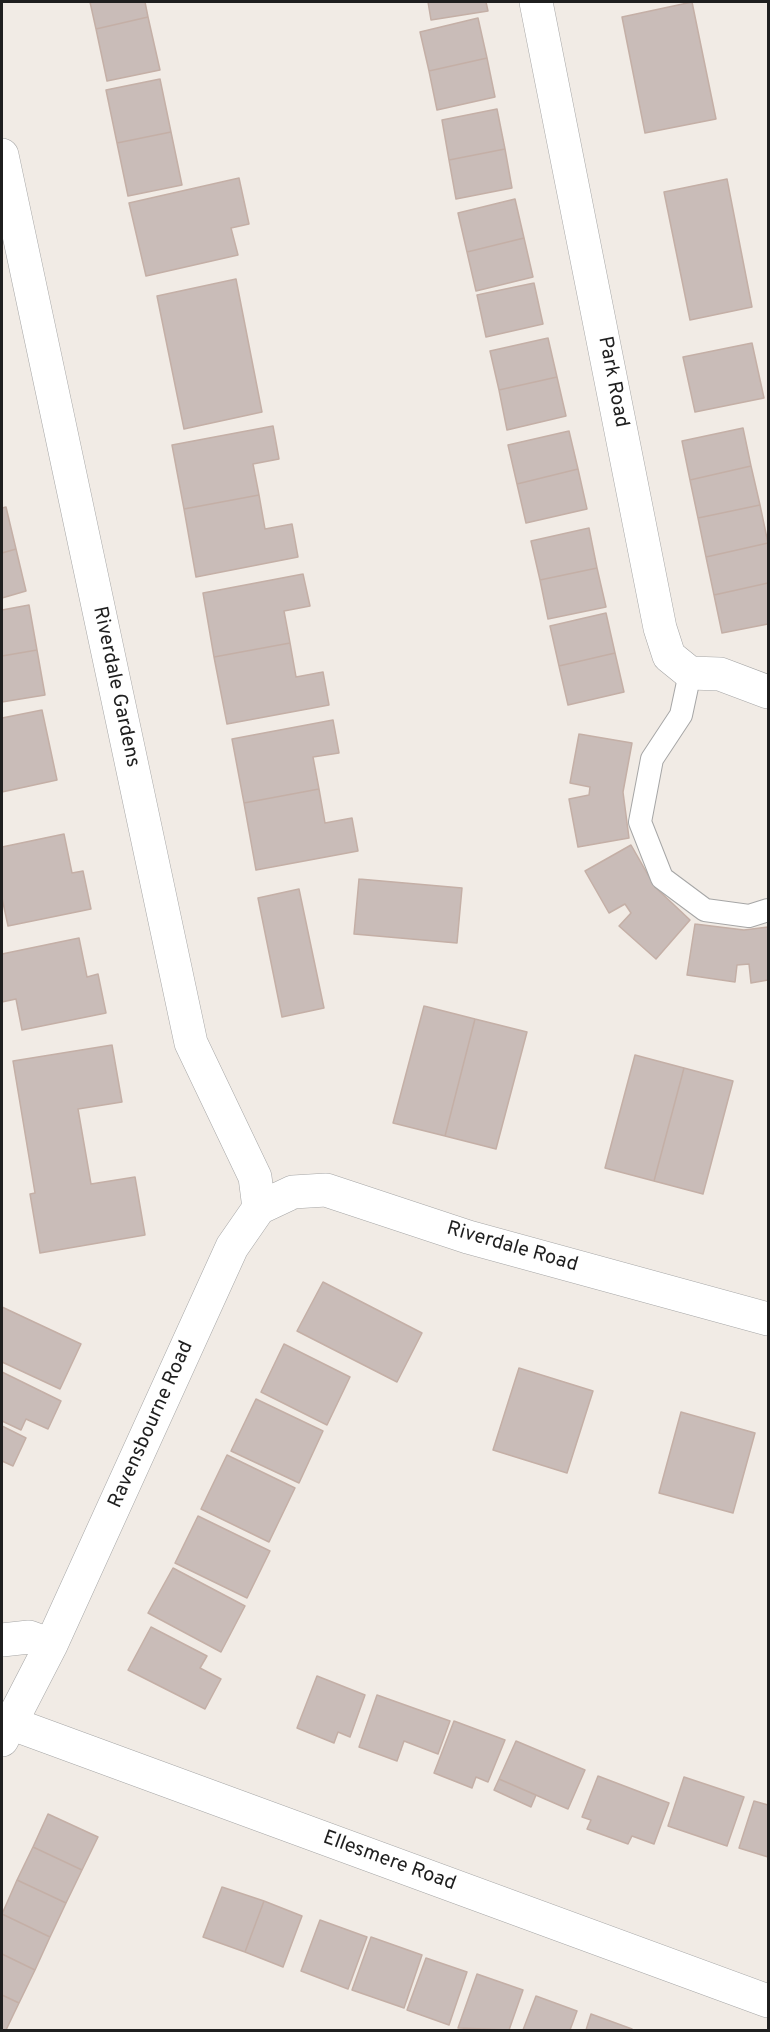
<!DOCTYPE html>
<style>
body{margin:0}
#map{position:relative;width:770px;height:2032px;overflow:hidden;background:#f1ebe5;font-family:Overpass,sans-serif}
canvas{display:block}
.frame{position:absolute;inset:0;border:3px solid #1f1f1f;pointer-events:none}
</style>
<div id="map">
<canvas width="770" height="2032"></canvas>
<div class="frame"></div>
</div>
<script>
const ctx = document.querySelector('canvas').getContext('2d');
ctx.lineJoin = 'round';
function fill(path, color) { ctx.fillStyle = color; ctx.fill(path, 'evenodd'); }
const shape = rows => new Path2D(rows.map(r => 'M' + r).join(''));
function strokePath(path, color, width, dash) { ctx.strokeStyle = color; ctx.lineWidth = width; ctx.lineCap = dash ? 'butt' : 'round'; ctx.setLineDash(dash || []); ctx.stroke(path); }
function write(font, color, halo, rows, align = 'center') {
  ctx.font = font + ' Overpass,sans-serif'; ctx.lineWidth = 6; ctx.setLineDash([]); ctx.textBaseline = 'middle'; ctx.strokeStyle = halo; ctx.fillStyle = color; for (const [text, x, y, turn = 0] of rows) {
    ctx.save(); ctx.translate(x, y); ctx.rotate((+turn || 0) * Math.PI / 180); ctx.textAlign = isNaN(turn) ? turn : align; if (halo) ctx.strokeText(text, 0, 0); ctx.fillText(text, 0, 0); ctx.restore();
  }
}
const building = shape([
 [90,2,145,2,148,17,96,29,90,2],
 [428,2,486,2,488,11,431,20,428,2],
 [692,2,716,119,645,133,622,17,692,2],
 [148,17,160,70,107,81,96,29,148,17],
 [478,18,487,58,429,71,420,32,478,18],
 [487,58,495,97,437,110,429,71,487,58],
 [160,79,171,132,117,143,106,90,160,79],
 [497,109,505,149,449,160,442,120,497,109],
 [171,132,182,185,128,196,117,143,171,132],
 [505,149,512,188,456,199,449,160,505,149],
 [239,178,249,224,231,228,238,255,146,276,129,203,239,178],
 [727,179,752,307,690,320,664,192,727,179],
 [515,199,524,238,467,252,458,213,515,199],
 [524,238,533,277,476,291,467,252,524,238],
 [236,279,262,412,184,429,157,296,236,279],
 [534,283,543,324,486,337,477,295,534,283],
 [548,338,557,377,499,390,490,351,548,338],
 [752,343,764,398,695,412,683,357,752,343],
 [557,377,566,416,507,430,499,390,557,377],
 [273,426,279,459,253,464,259,495,184,509,172,445,273,426],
 [743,428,751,466,690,480,682,441,743,428],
 [569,431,578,469,517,484,508,445,569,431],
 [751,466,760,505,698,518,690,480,751,466],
 [578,469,587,509,526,523,517,484,578,469],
 [259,495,265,529,292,524,298,557,196,577,184,509,259,495],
 [760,505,768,543,706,557,698,518,760,505],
 [6,507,16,549,2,553,2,508,6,507],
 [589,528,597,568,540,580,531,541,589,528],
 [768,543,768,583,714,595,706,557,768,543],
 [16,549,26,591,2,598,2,553,16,549],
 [597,568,606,607,548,619,540,580,597,568],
 [303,574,310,606,284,611,290,643,214,657,203,593,303,574],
 [768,583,768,624,722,633,714,595,768,583],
 [29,605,37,650,2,656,2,610,29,605],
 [606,613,615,653,559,666,550,626,606,613],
 [290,643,296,677,323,672,329,705,227,724,214,657,290,643],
 [37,650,45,695,2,702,2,656,37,650],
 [615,653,624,692,568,705,559,666,615,653],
 [42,710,57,780,2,792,2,718,42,710],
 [333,720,339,753,313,757,319,789,244,803,232,739,333,720],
 [579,734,632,743,623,792,629,838,578,847,569,799,589,795,590,787,570,783,579,734],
 [319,789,325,823,352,818,358,851,256,870,244,803,319,789],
 [64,834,72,873,83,871,91,909,8,926,2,898,2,847,64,834],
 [631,845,655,887,690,920,656,959,619,926,631,913,625,904,609,913,585,871,631,845],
 [359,879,462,888,457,943,354,934,359,879],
 [299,889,324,1008,282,1017,258,898,299,889],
 [695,924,744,930,768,927,768,980,751,983,749,964,737,965,735,982,687,975,695,924],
 [79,938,87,977,98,974,106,1013,22,1030,16,999,2,1002,2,954,79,938],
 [424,1006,475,1019,445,1136,393,1123,424,1006],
 [475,1019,527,1032,496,1149,445,1136,475,1019],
 [112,1045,122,1102,78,1109,91,1184,135,1177,145,1235,40,1253,30,1194,35,1193,13,1061,112,1045],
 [635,1055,684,1068,654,1181,605,1168,635,1055],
 [684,1068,733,1081,703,1194,654,1181,684,1068],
 [323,1282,422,1333,397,1382,297,1331,323,1282],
 [2,1307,81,1344,60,1389,2,1362,2,1307],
 [284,1344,350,1377,327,1425,261,1392,284,1344],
 [519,1368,593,1391,567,1473,493,1450,519,1368],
 [2,1372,61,1401,48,1429,26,1419,21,1430,2,1421,2,1372],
 [256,1399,323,1431,299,1483,231,1451,256,1399],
 [681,1412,755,1433,733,1513,659,1493,681,1412],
 [2,1426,26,1438,13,1466,2,1461,2,1426],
 [227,1455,295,1488,269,1542,201,1509,227,1455],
 [198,1516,270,1551,247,1598,175,1563,198,1516],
 [173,1568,245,1606,221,1652,148,1613,173,1568],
 [151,1627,207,1656,200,1668,221,1679,205,1709,128,1670,151,1627],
 [317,1676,365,1695,350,1737,338,1732,334,1743,297,1728,317,1676],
 [377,1695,450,1721,438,1754,404,1741,397,1761,359,1747,377,1695],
 [454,1721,505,1740,488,1782,476,1777,472,1788,434,1773,454,1721],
 [516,1741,585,1770,568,1809,499,1779,516,1741],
 [598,1776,669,1803,654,1844,632,1836,628,1844,587,1829,591,1820,582,1817,598,1776],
 [684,1777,744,1797,727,1846,668,1826,684,1777],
 [499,1779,536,1795,531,1807,494,1790,499,1779],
 [754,1801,768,1805,768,1857,739,1848,754,1801],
 [48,1814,98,1837,82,1870,33,1847,48,1814],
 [33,1847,82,1870,66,1903,17,1880,33,1847],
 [17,1880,66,1903,50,1937,2,1914,17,1880],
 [222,1887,264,1901,245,1952,203,1937,222,1887],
 [264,1901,302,1916,283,1967,245,1952,264,1901],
 [2,1914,50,1937,35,1970,2,1954,2,1914],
 [320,1920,367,1937,348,1989,301,1971,320,1920],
 [371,1937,422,1955,404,2008,352,1990,371,1937],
 [2,1954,35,1970,19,2003,2,1995,2,1954],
 [426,1958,467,1972,449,2025,407,2010,426,1958],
 [477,1974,523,1990,509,2030,458,2028,477,1974],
 [2,1995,19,2003,6,2030,2,2030,2,1995],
 [536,1996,577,2011,570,2030,523,2030,536,1996],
 [591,2014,632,2029,631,2030,586,2030,591,2014]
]);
const service = shape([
 [690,673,681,715,652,759,640,822,662,878,705,910,749,916,768,910]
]);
const minor = shape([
 [536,2,660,628,669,656,690,673,720,674,768,692],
 [2,155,191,1043,255,1177,259,1208],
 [259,1208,293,1192,326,1190,468,1237,768,1319],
 [2,1640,29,1637,51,1645],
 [10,1723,768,2001],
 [2,1740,51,1645,232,1247,259,1208]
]);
const streetNames = [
 ["Park Road",612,382,79],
 ["Riverdale Gardens",115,687,78],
 ["Riverdale Road",512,1248,16],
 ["Ravensbourne Road",152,1425,-66],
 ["Ellesmere Road",389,1862,20]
];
fill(building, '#c9bcb8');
strokePath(building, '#c4afa6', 1.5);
strokePath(service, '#a6a6a6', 24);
strokePath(minor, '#a6a6a6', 34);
strokePath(service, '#fff', 22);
strokePath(minor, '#fff', 33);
write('20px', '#1f1f1f', '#fff', streetNames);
</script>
